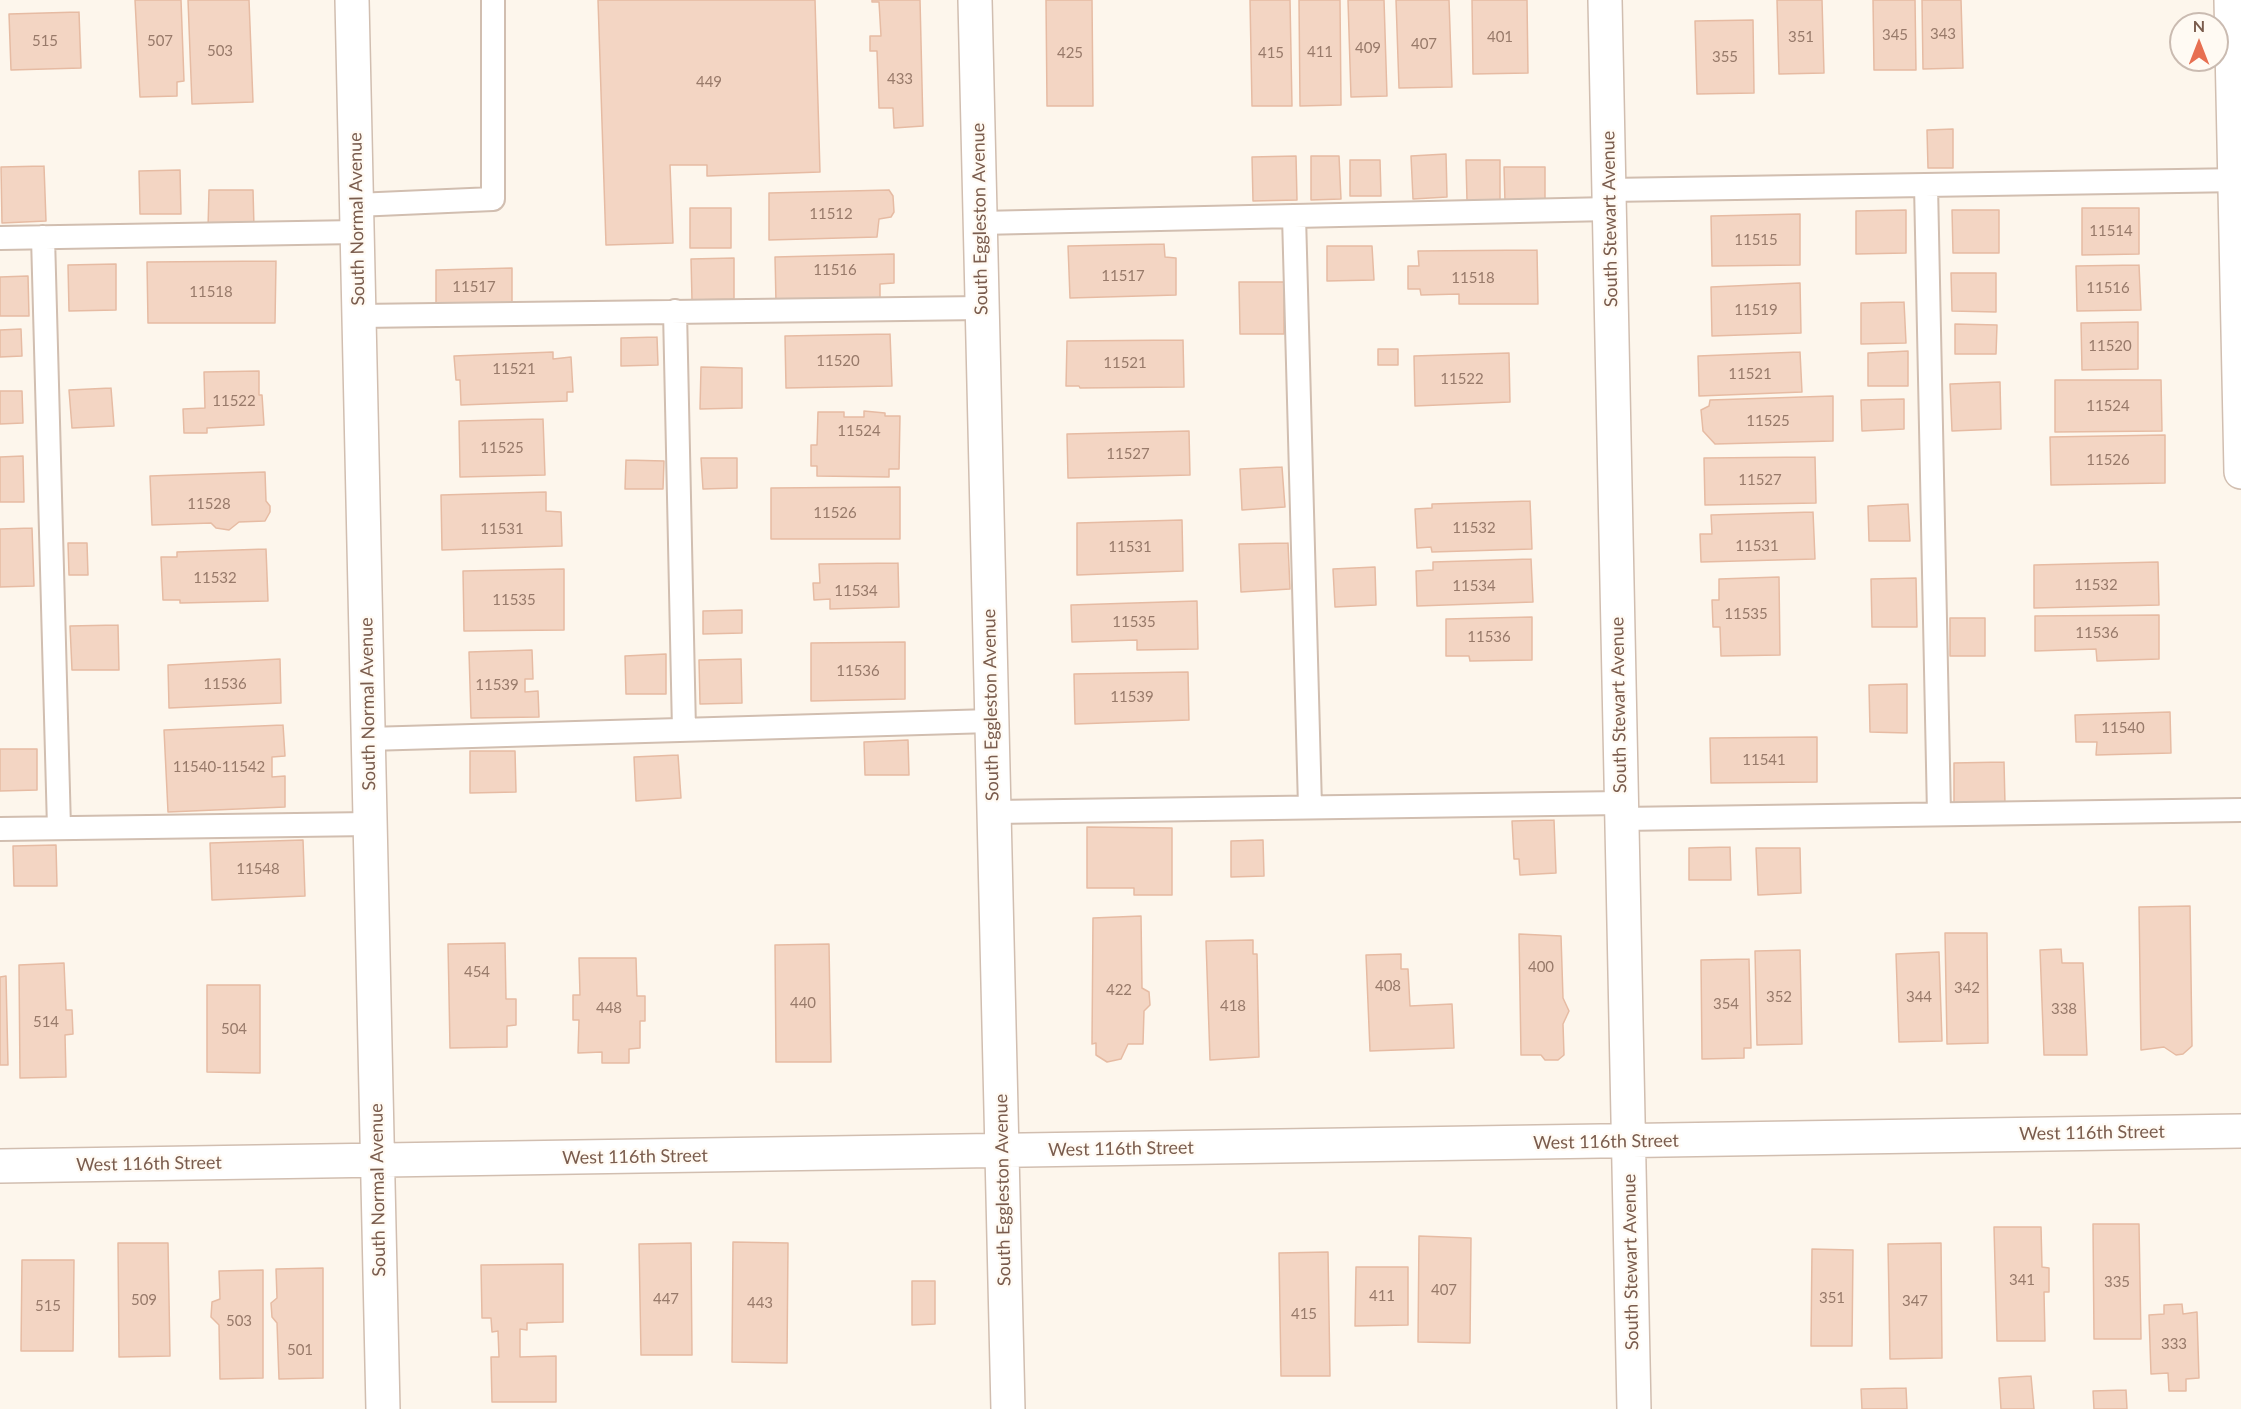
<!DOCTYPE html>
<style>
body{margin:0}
#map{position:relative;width:2241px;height:1409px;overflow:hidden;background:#fdf6ec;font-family:Lato,sans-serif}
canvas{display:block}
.north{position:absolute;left:2169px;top:12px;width:60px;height:60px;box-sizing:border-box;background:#fffaf3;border:2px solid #cabbb1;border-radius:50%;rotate:0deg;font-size:16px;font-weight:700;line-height:24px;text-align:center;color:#7a5c4d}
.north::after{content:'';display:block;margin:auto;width:21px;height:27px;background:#e76f51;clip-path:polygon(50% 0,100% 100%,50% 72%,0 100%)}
</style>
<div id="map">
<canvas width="2241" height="1409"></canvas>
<div class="north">N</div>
</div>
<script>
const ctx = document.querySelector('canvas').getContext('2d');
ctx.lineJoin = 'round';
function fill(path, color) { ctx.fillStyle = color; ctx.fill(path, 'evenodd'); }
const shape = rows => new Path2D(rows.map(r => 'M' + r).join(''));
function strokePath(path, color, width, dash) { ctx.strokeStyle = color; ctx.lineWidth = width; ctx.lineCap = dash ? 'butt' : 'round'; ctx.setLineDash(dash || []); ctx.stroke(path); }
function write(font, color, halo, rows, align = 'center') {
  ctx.font = font + ' Lato,sans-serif'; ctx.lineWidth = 4.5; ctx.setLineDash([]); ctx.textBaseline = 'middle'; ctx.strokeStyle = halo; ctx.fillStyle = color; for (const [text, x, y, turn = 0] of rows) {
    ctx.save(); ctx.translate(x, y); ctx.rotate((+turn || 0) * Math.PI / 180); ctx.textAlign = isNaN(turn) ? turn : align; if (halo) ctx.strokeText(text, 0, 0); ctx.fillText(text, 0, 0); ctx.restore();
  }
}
const building = shape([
 [135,0,181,0,184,81,177,82,177,96,140,97,135,0],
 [188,0,249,0,253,102,192,104,188,0],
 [598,0,815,0,820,172,707,176,707,165,670,165,673,243,606,245,598,0],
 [872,0,920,0,923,126,894,128,893,108,879,108,877,51,870,51,870,36,881,36,879,2,872,2,872,0],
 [1046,0,1092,0,1093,106,1047,106,1046,0],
 [1250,0,1290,0,1292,106,1252,106,1250,0],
 [1299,0,1340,0,1341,105,1300,106,1299,0],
 [1348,0,1384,0,1387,96,1351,97,1348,0],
 [1396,0,1449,0,1452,87,1399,88,1396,0],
 [1472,0,1527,0,1528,73,1473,74,1472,0],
 [1777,0,1822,0,1824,73,1779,74,1777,0],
 [1873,0,1915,0,1916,70,1874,70,1873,0],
 [1922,0,1961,0,1963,68,1923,69,1922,0],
 [79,12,81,68,11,70,9,14,79,12],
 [1753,20,1754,93,1697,94,1695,21,1753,20],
 [1953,129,1953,168,1928,168,1927,130,1953,129],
 [1446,154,1447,197,1413,199,1411,156,1446,154],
 [1296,156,1297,200,1253,201,1252,157,1296,156],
 [1311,156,1339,156,1341,199,1311,200,1311,156],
 [1350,160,1380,160,1381,196,1350,196,1350,160],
 [1466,160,1500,160,1500,201,1467,201,1466,160],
 [44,166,46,221,2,223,1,167,44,166],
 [1504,167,1545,167,1545,203,1505,203,1504,167],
 [180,170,181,214,140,214,139,171,180,170],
 [209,190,253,190,254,228,208,228,209,190],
 [889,190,893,196,894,212,891,217,879,219,877,237,769,240,769,193,889,190],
 [690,208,731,208,731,248,690,248,690,208],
 [2082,208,2139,208,2139,254,2082,255,2082,208],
 [1906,210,1906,253,1856,254,1856,211,1906,210],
 [1952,210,1999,210,1999,253,1953,253,1952,210],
 [1800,214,1800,265,1712,266,1711,216,1800,214],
 [1164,244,1165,257,1176,258,1176,295,1070,298,1068,246,1164,244],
 [1327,246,1372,246,1374,280,1327,281,1327,246],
 [1537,250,1538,304,1459,304,1459,294,1421,295,1420,289,1408,289,1408,266,1419,266,1418,251,1537,250],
 [894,254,894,283,880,284,880,300,776,303,775,257,894,254],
 [734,258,734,299,692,300,691,259,734,258],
 [276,261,275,323,148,323,147,262,276,261],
 [116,264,116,310,69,311,68,265,116,264],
 [2139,265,2141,310,2077,311,2076,266,2139,265],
 [512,268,512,304,436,306,436,270,512,268],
 [1951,273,1996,273,1996,312,1952,311,1951,273],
 [28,276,29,316,0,316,0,277,28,276],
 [1239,282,1284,282,1284,334,1240,334,1239,282],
 [1800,283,1801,333,1712,336,1711,287,1800,283],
 [1904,302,1906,343,1861,344,1861,303,1904,302],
 [2138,322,2138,369,2082,370,2081,323,2138,322],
 [1955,324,1997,325,1996,354,1955,354,1955,324],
 [21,329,22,356,0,357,0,330,21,329],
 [890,334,892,386,786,388,785,336,890,334],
 [657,337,658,365,621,366,621,338,657,337],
 [1183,340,1184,387,1080,388,1079,386,1066,386,1067,341,1183,340],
 [1378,349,1398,349,1398,365,1378,365,1378,349],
 [1908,351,1908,386,1868,386,1868,353,1908,351],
 [553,352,553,359,571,357,573,392,567,392,567,401,461,405,460,380,456,380,454,356,553,352],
 [1800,352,1802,392,1699,396,1698,356,1800,352],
 [1509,353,1510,402,1415,406,1414,356,1509,353],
 [701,367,742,368,742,408,700,409,701,367],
 [259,371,259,395,262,395,264,425,207,428,207,433,184,433,183,409,205,408,204,372,259,371],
 [2055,380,2161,380,2162,431,2055,432,2055,380],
 [2000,382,2001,429,1952,431,1950,384,2000,382],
 [111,388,114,426,72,428,69,390,111,388],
 [0,391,22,391,23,423,0,424,0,391],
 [1833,396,1833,441,1715,444,1703,431,1701,410,1709,406,1710,400,1833,396],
 [1904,399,1904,429,1862,431,1861,400,1904,399],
 [864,411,885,413,885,416,900,416,899,469,889,469,889,477,817,476,817,466,811,466,811,445,817,445,818,412,844,412,844,417,864,417,864,411],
 [543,419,545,475,460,477,459,421,543,419],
 [1189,431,1190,475,1068,478,1067,434,1189,431],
 [2165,435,2165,483,2051,485,2050,437,2165,435],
 [23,456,24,502,0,502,0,457,23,456],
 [1815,457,1816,503,1705,505,1704,458,1815,457],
 [701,458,737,458,737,488,703,489,701,458],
 [626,460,664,461,663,489,625,489,626,460],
 [1282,467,1285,507,1242,510,1240,469,1282,467],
 [265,472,266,501,270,506,270,512,265,521,239,522,229,530,216,528,211,523,152,525,150,476,265,472],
 [900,487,900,539,771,539,771,488,900,487],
 [546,492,546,511,561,512,562,546,442,550,441,495,546,492],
 [1530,501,1532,549,1432,552,1431,547,1417,548,1415,509,1432,508,1432,504,1530,501],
 [1908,504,1910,541,1869,541,1868,506,1908,504],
 [1813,512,1815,559,1701,562,1700,534,1712,534,1711,515,1813,512],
 [1182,520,1183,571,1077,575,1077,523,1182,520],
 [32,528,34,586,0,587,0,529,32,528],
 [68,543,87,543,88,575,69,575,68,543],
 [1288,543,1290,589,1241,592,1239,544,1288,543],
 [266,549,268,601,180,603,180,600,163,600,161,557,177,557,177,552,266,549],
 [1531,559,1533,602,1417,606,1416,571,1433,570,1433,562,1531,559],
 [2158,562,2159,605,2034,608,2034,565,2158,562],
 [898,563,899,607,830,609,830,599,814,600,813,583,820,583,819,564,898,563],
 [1375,567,1376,605,1335,607,1333,569,1375,567],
 [564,569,564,630,464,631,463,571,564,569],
 [1779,577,1780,655,1721,656,1720,627,1713,627,1712,600,1719,600,1719,579,1779,577],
 [1916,578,1917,627,1872,627,1871,579,1916,578],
 [1197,601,1198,649,1137,650,1137,640,1072,642,1071,605,1197,601],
 [742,610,742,633,703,634,703,611,742,610],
 [2159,615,2159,659,2097,661,2096,649,2035,651,2035,616,2159,615],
 [1532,617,1532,660,1470,661,1469,656,1446,656,1446,619,1532,617],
 [1950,618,1985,618,1985,656,1950,656,1950,618],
 [118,625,119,670,72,670,70,626,118,625],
 [905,642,905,699,811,701,811,643,905,642],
 [532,650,533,679,525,679,525,692,538,691,539,717,471,718,469,652,532,650],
 [666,654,666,694,626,694,625,656,666,654],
 [280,659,281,703,169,708,168,665,280,659],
 [741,659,742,703,700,704,699,660,741,659],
 [1188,672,1189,720,1075,724,1074,674,1188,672],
 [1907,684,1907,733,1870,732,1869,685,1907,684],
 [2170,712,2171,753,2096,755,2097,742,2076,742,2075,715,2170,712],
 [283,725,285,756,272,757,272,777,285,776,285,807,168,812,164,730,283,725],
 [1817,737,1817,782,1711,783,1710,738,1817,737],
 [908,740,909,775,865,775,864,742,908,740],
 [0,749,37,749,37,790,0,791,0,749],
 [470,751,515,751,516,792,470,793,470,751],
 [678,755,681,798,636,801,634,757,678,755],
 [2004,762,2005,805,1954,805,1954,763,2004,762],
 [1554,820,1556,873,1520,875,1519,859,1514,859,1512,821,1554,820],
 [1087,827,1172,828,1172,895,1134,895,1134,888,1087,888,1087,827],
 [303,840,305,896,212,900,210,843,303,840],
 [1263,840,1264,876,1231,877,1231,841,1263,840],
 [56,845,57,886,14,886,13,846,56,845],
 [1730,847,1731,880,1689,880,1689,848,1730,847],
 [1756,848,1800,848,1801,893,1758,895,1756,848],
 [2190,906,2192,1046,2183,1054,2176,1055,2164,1047,2141,1050,2139,907,2190,906],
 [1141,916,1142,988,1149,992,1150,1005,1144,1011,1143,1044,1128,1044,1121,1059,1107,1062,1096,1055,1096,1043,1092,1044,1093,918,1141,916],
 [1945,933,1987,933,1988,1043,1947,1044,1945,933],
 [1519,934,1561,936,1563,998,1569,1011,1563,1024,1564,1055,1558,1060,1545,1060,1541,1055,1521,1055,1519,934],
 [1253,940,1253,954,1257,954,1259,1057,1210,1060,1206,941,1253,940],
 [505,943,506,999,516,999,516,1025,507,1026,507,1047,450,1048,448,944,505,943],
 [829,944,831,1062,776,1062,775,945,829,944],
 [2061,949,2062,963,2083,963,2087,1055,2044,1055,2040,950,2061,949],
 [1800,950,1802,1044,1757,1045,1755,951,1800,950],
 [1939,952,1942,1041,1899,1042,1896,954,1939,952],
 [1401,954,1401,969,1408,969,1410,1006,1452,1004,1454,1048,1370,1051,1366,955,1401,954],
 [579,958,636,958,637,996,645,996,645,1021,640,1021,640,1048,629,1049,629,1063,602,1063,602,1052,578,1053,579,1020,573,1020,573,995,580,995,579,958],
 [1749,959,1751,1048,1744,1048,1744,1058,1702,1059,1701,960,1749,959],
 [64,963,66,1010,72,1010,73,1034,65,1035,66,1077,20,1078,19,965,64,963],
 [6,976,8,1065,0,1065,0,977,6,976],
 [207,985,260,985,260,1073,207,1072,207,985],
 [2093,1224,2139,1224,2141,1339,2094,1339,2093,1224],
 [1994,1227,2041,1227,2042,1267,2049,1268,2049,1292,2044,1292,2045,1341,1997,1341,1994,1227],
 [1419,1236,1471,1238,1470,1343,1418,1342,1419,1236],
 [733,1242,788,1243,787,1363,732,1362,733,1242],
 [118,1243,168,1243,170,1356,119,1357,118,1243],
 [691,1243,692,1355,641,1355,639,1244,691,1243],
 [1941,1243,1942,1358,1890,1359,1888,1244,1941,1243],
 [1812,1249,1853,1250,1852,1346,1811,1346,1812,1249],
 [1328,1252,1330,1376,1281,1376,1279,1253,1328,1252],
 [22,1260,74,1260,73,1351,21,1351,22,1260],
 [563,1264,563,1322,527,1323,527,1330,520,1329,520,1357,556,1356,556,1402,492,1402,491,1357,499,1357,498,1331,492,1332,491,1318,482,1318,481,1265,563,1264],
 [1356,1267,1408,1267,1408,1325,1355,1326,1356,1267],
 [323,1268,323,1378,279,1379,277,1323,272,1317,271,1303,277,1298,276,1269,323,1268],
 [263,1270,263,1378,220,1379,219,1325,211,1317,212,1302,220,1299,219,1271,263,1270],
 [912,1281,935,1281,935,1324,912,1325,912,1281],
 [2182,1304,2183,1314,2197,1312,2199,1378,2186,1379,2186,1391,2169,1391,2168,1373,2151,1374,2149,1315,2164,1314,2164,1305,2182,1304],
 [2031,1376,2034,1409,2001,1409,1999,1378,2031,1376],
 [1906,1388,1907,1409,1862,1409,1861,1389,1906,1388],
 [2126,1390,2127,1409,2094,1409,2093,1391,2126,1390]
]);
const service = shape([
 [1926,185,1939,814],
 [1609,190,2241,180],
 [356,205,493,199,493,0],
 [1294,216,1310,807],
 [980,223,1609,209],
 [43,237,59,828],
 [0,238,357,232],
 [675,311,684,730],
 [359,316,982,308],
 [368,739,991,721],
 [994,812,1621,803],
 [1621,819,2241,810],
 [0,829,370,824]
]);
const minor = shape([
 [352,0,383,1409],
 [975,0,1008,1409],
 [1605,0,1634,1409],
 [2231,0,2241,472],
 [0,1166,2241,1131]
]);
const numberNames = [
 ["343",1943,34],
 ["345",1895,35],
 ["401",1500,37],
 ["351",1801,37],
 ["515",45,41],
 ["507",160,41],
 ["407",1424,44],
 ["409",1368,48],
 ["503",220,51],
 ["411",1320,52],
 ["425",1070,53],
 ["415",1271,53],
 ["355",1725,57],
 ["433",900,79],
 ["449",709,82],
 ["11512",831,214],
 ["11514",2111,231],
 ["11515",1756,240],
 ["11516",835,270],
 ["11517",1123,276],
 ["11518",1473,278],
 ["11517",474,287],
 ["11516",2108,288],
 ["11518",211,292],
 ["11519",1756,310],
 ["11520",2110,346],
 ["11520",838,361],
 ["11521",1125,363],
 ["11521",514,369],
 ["11521",1750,374],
 ["11522",1462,379],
 ["11522",234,401],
 ["11524",2108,406],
 ["11525",1768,421],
 ["11524",859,431],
 ["11525",502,448],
 ["11527",1128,454],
 ["11526",2108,460],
 ["11527",1760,480],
 ["11528",209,504],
 ["11526",835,513],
 ["11532",1474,528],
 ["11531",502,529],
 ["11531",1757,546],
 ["11531",1130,547],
 ["11532",215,578],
 ["11532",2096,585],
 ["11534",1474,586],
 ["11534",856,591],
 ["11535",514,600],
 ["11535",1746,614],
 ["11535",1134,622],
 ["11536",2097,633],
 ["11536",1489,637],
 ["11536",858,671],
 ["11536",225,684],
 ["11539",497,685],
 ["11539",1132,697],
 ["11540",2123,728],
 ["11541",1764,760],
 ["11540-11542",219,767],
 ["11548",258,869],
 ["400",1541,967],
 ["454",477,972],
 ["408",1388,986],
 ["342",1967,988],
 ["422",1119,990],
 ["352",1779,997],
 ["344",1919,997],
 ["440",803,1003],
 ["354",1726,1004],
 ["418",1233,1006],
 ["448",609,1008],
 ["338",2064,1009],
 ["514",46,1022],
 ["504",234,1029],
 ["341",2022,1280],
 ["335",2117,1282],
 ["407",1444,1290],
 ["411",1382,1296],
 ["351",1832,1298],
 ["447",666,1299],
 ["509",144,1300],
 ["347",1915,1301],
 ["443",760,1303],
 ["515",48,1306],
 ["415",1304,1314],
 ["503",239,1321],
 ["333",2174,1344],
 ["501",300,1350]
];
const streetNames = [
 ["South Normal Avenue",357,219,-91],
 ["South Eggleston Avenue",980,219,-91],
 ["South Stewart Avenue",1610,219,-91],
 ["South Normal Avenue",368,704,-91],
 ["South Eggleston Avenue",991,705,-91],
 ["South Stewart Avenue",1619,705,-91],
 ["West 116th Street",2092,1133,-1],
 ["West 116th Street",1606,1142,-1],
 ["West 116th Street",1121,1149,-1],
 ["West 116th Street",635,1157,-1],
 ["West 116th Street",149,1164,-1],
 ["South Normal Avenue",378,1190,-91],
 ["South Eggleston Avenue",1003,1190,-91],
 ["South Stewart Avenue",1631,1262,-91]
];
fill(building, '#f3d5c3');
strokePath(building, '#e6bba3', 1.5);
strokePath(service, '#d1beb0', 26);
strokePath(minor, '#d1beb0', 36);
strokePath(service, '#fff', 22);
strokePath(minor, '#fff', 33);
write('15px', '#987a6a', null, numberNames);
write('18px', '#7a5c4d', '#fffaf3', streetNames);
</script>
